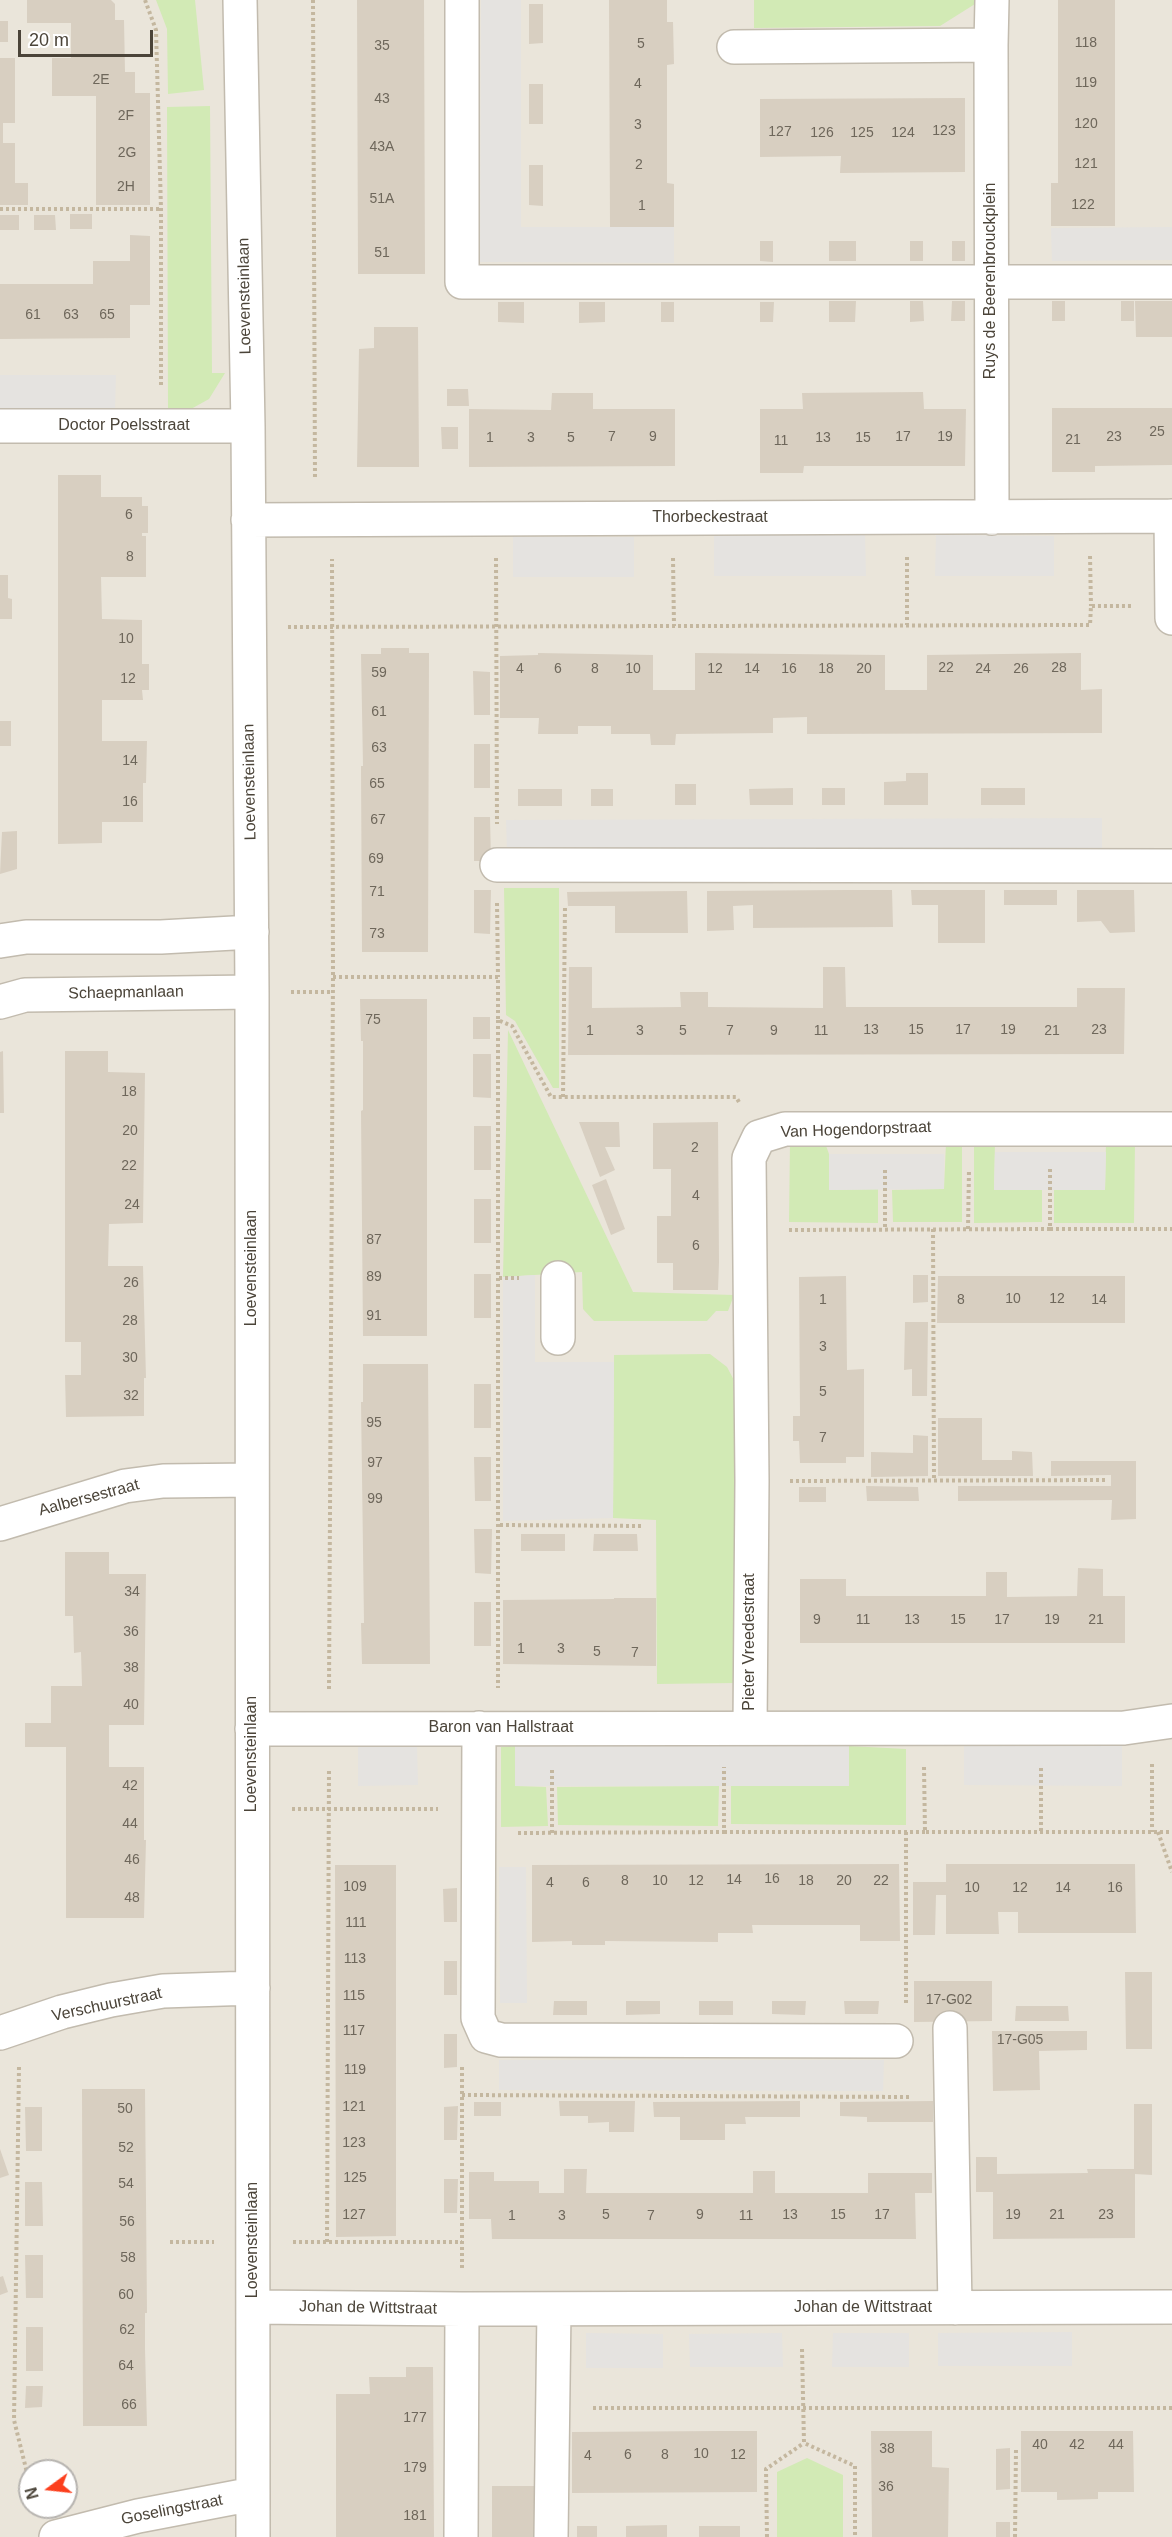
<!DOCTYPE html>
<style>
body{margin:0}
#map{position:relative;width:1172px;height:2537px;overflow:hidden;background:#f6f3ec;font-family:Arial,sans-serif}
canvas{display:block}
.north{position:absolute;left:18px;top:2459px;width:60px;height:60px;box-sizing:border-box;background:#fff;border:2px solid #b7b4b0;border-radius:50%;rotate:255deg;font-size:16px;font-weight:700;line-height:24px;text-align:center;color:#4b4439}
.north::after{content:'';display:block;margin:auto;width:21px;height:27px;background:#fc3f1d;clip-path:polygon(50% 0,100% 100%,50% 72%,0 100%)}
.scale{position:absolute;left:18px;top:30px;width:135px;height:27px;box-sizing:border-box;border:3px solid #4b4439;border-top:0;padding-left:8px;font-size:18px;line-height:21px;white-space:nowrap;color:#4b4439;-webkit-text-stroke:4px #fff;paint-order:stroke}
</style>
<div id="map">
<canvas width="1172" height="2537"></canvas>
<div class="north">N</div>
<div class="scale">20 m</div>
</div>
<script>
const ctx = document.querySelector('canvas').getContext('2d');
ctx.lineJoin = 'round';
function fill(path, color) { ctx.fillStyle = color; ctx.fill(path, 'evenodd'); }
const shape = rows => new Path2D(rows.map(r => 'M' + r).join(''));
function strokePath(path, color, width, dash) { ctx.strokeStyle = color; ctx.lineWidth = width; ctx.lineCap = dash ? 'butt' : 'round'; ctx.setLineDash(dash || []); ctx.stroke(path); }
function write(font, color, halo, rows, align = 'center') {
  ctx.font = font + ' Arial,sans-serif'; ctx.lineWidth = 6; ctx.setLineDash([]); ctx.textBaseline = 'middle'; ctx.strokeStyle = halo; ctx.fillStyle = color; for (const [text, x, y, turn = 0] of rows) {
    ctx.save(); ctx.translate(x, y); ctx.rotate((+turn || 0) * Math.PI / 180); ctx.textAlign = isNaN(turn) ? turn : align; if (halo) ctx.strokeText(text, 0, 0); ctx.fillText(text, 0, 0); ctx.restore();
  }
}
const residential = shape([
 [0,0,1172,0,1172,2537,0,2537],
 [30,2471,66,2471,66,2507,30,2507]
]);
const green = shape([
 [156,0,195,0,204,90,168,94,167,29],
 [754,0,975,0,975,4,940,26,754,28],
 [210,106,212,373,225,373,209,399,191,409,168,408,167,107],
 [504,888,559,888,559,1088,553,1088,515,1021,506,1015],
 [508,1030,633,1292,734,1295,728,1311,716,1311,707,1321,594,1321,583,1309,582,1272,503,1277],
 [790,1142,825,1143,829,1154,829,1190,878,1189,878,1223,789,1222],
 [974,1142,995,1142,994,1189,1042,1190,1042,1222,974,1223],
 [1106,1142,1135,1143,1134,1223,1054,1223,1054,1190,1105,1190],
 [946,1143,962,1143,962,1222,893,1222,892,1190,944,1189],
 [710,1354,727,1367,736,1384,735,1683,657,1684,656,1520,613,1518,614,1355],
 [515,1746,515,1786,546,1787,548,1826,501,1827,501,1747],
 [849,1746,906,1749,906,1825,731,1824,731,1786,849,1786],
 [719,1786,718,1826,558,1825,557,1787],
 [807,2458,843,2475,843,2537,777,2537,777,2472]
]);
const parking = shape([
 [481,0,521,0,521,227,674,227,674,263,480,262],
 [1172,227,1172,260,1052,261,1051,228],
 [0,375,116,375,115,409,0,409],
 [714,535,865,535,866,576,714,576],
 [936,535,1054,536,1054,576,935,576],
 [513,537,634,537,634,577,513,577],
 [1102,818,1102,849,507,851,506,820],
 [995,1152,1106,1152,1105,1190,994,1190],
 [829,1154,944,1154,944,1189,829,1190],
 [535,1275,535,1362,614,1362,613,1518,503,1521,503,1277],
 [964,1745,1122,1745,1122,1786,964,1785],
 [515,1746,849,1746,849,1786,515,1786],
 [358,1747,417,1747,418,1785,358,1786],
 [499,1867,526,1867,527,2003,500,2003],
 [499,2060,884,2060,883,2091,499,2090],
 [1072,2332,1072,2366,938,2366,938,2333],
 [586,2333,663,2334,663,2368,586,2368],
 [782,2333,783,2367,690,2367,689,2334],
 [833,2333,909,2333,909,2367,832,2367]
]);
const building = shape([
 [27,0,111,0,115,4,115,20,124,20,125,72,135,72,135,93,150,93,150,205,96,205,96,96,52,96,52,58,71,58,71,23,27,23],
 [357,0,424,0,425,274,358,274],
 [609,0,667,0,667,22,673,22,674,64,667,65,667,183,674,184,674,227,610,227],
 [1058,0,1115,0,1115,226,1051,226,1051,183,1058,183],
 [529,4,543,4,543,43,529,44],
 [0,21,8,21,8,42,0,42],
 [0,58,15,58,15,123,3,123,3,143,15,143,15,183,28,183,28,205,0,205],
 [529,84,543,84,543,124,529,124],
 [965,98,965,172,840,173,841,156,760,157,760,99],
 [529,165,543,165,543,206,529,205],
 [70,214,92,214,92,229,70,229],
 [0,215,19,215,19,230,0,230],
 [34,215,55,215,56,230,34,230],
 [130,235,150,236,150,305,130,305,130,338,0,339,0,284,93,284,93,261,130,261],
 [760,241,773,241,773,262,760,261],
 [829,241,856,241,856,261,829,261],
 [910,241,923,241,923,261,910,261],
 [952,241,965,241,965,261,952,261],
 [829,301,856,301,855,322,829,322],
 [910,301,923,301,924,321,910,322],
 [952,301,965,301,965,321,951,321],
 [1052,301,1065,301,1065,321,1052,321],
 [1121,301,1134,301,1134,321,1121,321],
 [1135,301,1172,301,1172,337,1136,337],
 [498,302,524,302,524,323,498,322],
 [579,302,605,302,605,322,579,323],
 [661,302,674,302,674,322,661,322],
 [760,302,774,302,773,322,760,322],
 [374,327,418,327,419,467,357,467,359,349,374,348],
 [447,389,468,389,469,406,447,406],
 [923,392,924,409,966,409,965,466,804,466,803,473,760,473,760,409,803,409,802,393],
 [552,393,593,393,593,409,675,409,675,466,469,467,469,409,551,410],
 [1052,408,1172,408,1172,465,1095,466,1095,472,1052,472],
 [441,427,458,427,458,449,442,449],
 [58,475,101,475,101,497,142,497,142,506,148,506,148,533,142,533,142,536,146,536,146,577,101,577,102,619,142,620,142,664,149,664,149,690,142,690,143,700,102,700,102,741,147,741,146,783,143,783,143,822,102,822,102,843,58,844],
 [0,575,8,575,8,598,12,599,12,619,0,619],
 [381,648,409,648,409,653,429,653,428,952,362,952,361,766,363,766,361,654,381,654],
 [538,653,653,655,653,690,695,690,695,653,885,655,885,690,927,690,927,655,1081,653,1081,690,1102,689,1102,733,807,734,807,717,773,718,773,733,676,734,675,745,651,745,650,734,611,734,611,726,578,726,578,734,538,734,539,718,500,718,500,656,538,655],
 [473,671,490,672,490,715,474,715],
 [0,721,11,721,11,746,0,746],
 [474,744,490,744,490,788,474,788],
 [906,773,928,773,928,805,884,805,884,782,906,781],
 [675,784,696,784,696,805,675,805],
 [793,788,793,805,750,805,749,789],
 [822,788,845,788,845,805,822,805],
 [981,788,1025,788,1025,805,981,805],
 [518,789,562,789,562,806,518,806],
 [591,789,613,789,613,806,591,806],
 [474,817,490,817,491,861,474,861],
 [17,831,17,869,0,874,2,832],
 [474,890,491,890,490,934,474,933],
 [846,890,892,890,893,927,753,928,753,905,733,906,734,930,707,931,707,891],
 [911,890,985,890,985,943,938,943,938,905,912,905],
 [1004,890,1057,890,1057,905,1004,905],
 [1077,890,1134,890,1135,932,1110,933,1101,921,1077,922],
 [687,891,688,933,615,933,615,906,568,906,567,892],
 [569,967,592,967,592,1008,681,1007,680,992,708,992,708,1007,823,1008,823,967,845,967,846,1007,1077,1007,1077,988,1125,988,1124,1054,568,1055],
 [360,999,427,999,427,1336,363,1336,361,1111,363,1110,363,1041,361,1041],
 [473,1017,490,1017,490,1039,473,1039],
 [3,1051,4,1113,0,1113,0,1052],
 [65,1051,108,1051,108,1072,145,1073,143,1223,109,1224,108,1266,143,1266,146,1378,144,1378,144,1416,66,1417,65,1375,81,1375,81,1342,65,1342],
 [473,1054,491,1054,491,1098,473,1097],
 [579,1122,619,1122,620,1147,605,1147,615,1170,600,1177],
 [718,1122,719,1262,718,1290,673,1290,673,1263,657,1263,657,1216,671,1216,671,1169,653,1169,653,1123],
 [474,1126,491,1126,491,1170,474,1170],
 [606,1179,625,1229,611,1235,592,1185],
 [474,1199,491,1199,491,1243,474,1243],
 [474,1274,491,1274,491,1318,474,1318],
 [913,1275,928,1275,928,1302,913,1303],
 [846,1276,847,1370,864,1369,864,1457,846,1457,846,1463,800,1463,799,1441,793,1441,793,1416,800,1416,799,1277],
 [938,1276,1125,1276,1125,1323,937,1323],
 [905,1322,928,1322,927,1396,912,1396,912,1369,904,1370],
 [363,1364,428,1364,430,1664,362,1664,361,1623,364,1623,361,1402,363,1402],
 [474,1384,491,1384,491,1428,474,1428],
 [938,1418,982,1418,982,1460,1012,1460,1012,1451,1032,1452,1033,1476,938,1476],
 [913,1435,928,1436,928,1476,871,1477,871,1452,913,1453],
 [474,1457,491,1457,491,1501,475,1501],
 [1051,1461,1136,1461,1136,1519,1111,1520,1112,1500,958,1501,958,1486,1111,1486,1111,1475,1051,1476],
 [866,1486,918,1487,919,1501,867,1501],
 [799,1487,826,1487,826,1502,799,1502],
 [474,1529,492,1529,491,1574,475,1573],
 [521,1534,565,1534,565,1551,521,1551],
 [594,1534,637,1534,638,1551,593,1551],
 [65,1552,109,1552,109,1574,146,1574,144,1725,109,1725,109,1767,144,1767,144,1840,146,1840,144,1918,66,1918,66,1747,25,1747,25,1723,51,1723,51,1686,82,1686,81,1652,74,1653,73,1616,65,1616],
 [1078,1568,1103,1569,1103,1596,1125,1596,1125,1643,800,1643,800,1579,846,1579,846,1596,986,1596,986,1572,1007,1572,1007,1597,1077,1596],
 [614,1598,656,1598,656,1666,503,1664,503,1600,614,1599],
 [474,1602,491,1602,491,1646,474,1646],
 [899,1864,900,1941,860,1941,860,1925,752,1925,753,1933,718,1933,718,1942,605,1941,605,1945,572,1945,572,1941,532,1942,532,1865],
 [946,1864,1135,1864,1136,1933,1018,1933,1018,1912,998,1912,999,1934,946,1934,946,1895,936,1895,935,1935,913,1935,913,1882,946,1882],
 [335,1865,396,1865,396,2236,336,2237],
 [457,1888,457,1922,444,1922,443,1889],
 [444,1961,457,1961,457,1995,444,1995],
 [1125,1972,1152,1972,1152,2049,1126,2049],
 [914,1981,992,1981,992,2021,914,2022],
 [554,2001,587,2001,587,2015,553,2015],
 [626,2001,660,2001,660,2014,626,2015],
 [699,2001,733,2001,733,2015,699,2015],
 [772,2001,806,2001,805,2015,772,2014],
 [844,2001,879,2001,878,2014,845,2014],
 [1016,2006,1068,2006,1069,2021,1015,2021],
 [992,2031,1087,2031,1087,2050,1039,2051,1040,2090,993,2091],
 [444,2034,457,2034,457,2067,444,2068],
 [82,2089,145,2089,147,2313,145,2313,145,2349,147,2426,83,2426],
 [559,2101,635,2101,634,2132,609,2132,609,2122,588,2123,588,2116,560,2116],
 [800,2101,800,2117,745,2117,746,2124,725,2124,725,2140,680,2140,680,2117,654,2117,653,2102],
 [933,2101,933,2122,867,2122,867,2117,840,2116,840,2102],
 [474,2102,501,2102,501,2116,474,2116],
 [1134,2104,1152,2104,1152,2175,1135,2174,1135,2238,993,2239,993,2192,976,2192,976,2157,997,2157,997,2174,1088,2173,1087,2169,1134,2169],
 [458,2106,457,2140,444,2140,444,2107],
 [25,2107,42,2107,42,2151,26,2151],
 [0,2149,9,2175,0,2178],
 [564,2169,587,2169,586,2193,753,2193,753,2171,775,2171,775,2193,868,2193,868,2173,932,2173,932,2193,915,2193,916,2239,492,2239,491,2219,469,2219,469,2172,494,2172,494,2181,539,2181,539,2193,564,2193],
 [444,2179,458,2179,457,2213,444,2213],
 [25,2182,42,2182,43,2226,25,2226],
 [25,2255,43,2255,43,2298,26,2298],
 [3,2276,8,2292,0,2295,0,2277],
 [26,2327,43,2327,43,2371,26,2371],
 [406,2367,433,2367,434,2537,336,2537,336,2394,370,2394,369,2377,406,2377],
 [26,2386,43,2386,42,2407,25,2408],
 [720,2431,757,2431,757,2492,572,2493,572,2432],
 [871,2431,932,2431,932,2467,949,2468,948,2537,872,2537],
 [1021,2431,1133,2431,1134,2492,1098,2492,1098,2499,1057,2500,1057,2492,1021,2492],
 [1010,2448,1010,2489,996,2490,996,2449],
 [492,2486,535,2486,535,2537,492,2537],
 [996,2522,1010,2522,1010,2537,996,2537],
 [667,2525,667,2537,626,2537,626,2526],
 [577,2526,597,2526,597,2537,577,2537],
 [699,2526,740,2526,740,2537,699,2537]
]);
const path = shape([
 [145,0,156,30,161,209,161,386],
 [313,0,315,479],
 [0,209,161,209],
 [1090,556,1091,606],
 [907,557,907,625],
 [496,558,497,824],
 [673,558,674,626],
 [288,627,1090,625,1091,606,1132,606],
 [497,903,498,977],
 [333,977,498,977,498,1020,512,1026,551,1097,736,1097,739,1102],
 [291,992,332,992],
 [498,1020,498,1688],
 [563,1097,565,906],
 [885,1170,885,1229],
 [933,1229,934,1480],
 [968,1229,969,1170],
 [1050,1229,1172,1229],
 [789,1230,1050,1229,1050,1168],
 [499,1278,519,1278],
 [790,1481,1108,1480],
 [500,1525,644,1526],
 [329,1689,333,977,332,559],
 [1152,1764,1152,1832],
 [924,1767,925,1832,1172,1832],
 [292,1809,438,1809],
 [1041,1831,1041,1767],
 [724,1832,925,1832],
 [1158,1832,1172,1872],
 [518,1833,724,1832,724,1767],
 [552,1833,552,1767],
 [906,2003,906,1832],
 [19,2067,14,2420,30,2485],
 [462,2067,462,2270],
 [462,2095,912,2097],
 [170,2242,214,2242],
 [293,2242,462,2242],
 [327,2242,329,1768],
 [802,2349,804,2443,855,2466,855,2537],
 [593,2408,1172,2408],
 [767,2537,766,2469,804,2443],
 [1015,2537,1016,2449]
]);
const minor = shape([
 [240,0,248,426,252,992,253,2537],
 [462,0,462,282,1172,282],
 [991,45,992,0],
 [734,47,991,45,992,518],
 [0,426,248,426],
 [1171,516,1172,618],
 [248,520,1172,516],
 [497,865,1172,866],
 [0,941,26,937,161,937,252,932],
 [0,1002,25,995,252,992],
 [558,1338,558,1278],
 [0,1524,125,1486,163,1481,252,1480],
 [750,1727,752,1481,749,1158,759,1137,785,1129,1172,1129],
 [479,1728,478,2018,486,2036,501,2040,896,2041],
 [252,1729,1124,1728,1172,1721],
 [950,2028,955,2308],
 [0,2033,62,2012,111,2000,163,1991,253,1988],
 [253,2307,462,2309,1172,2307],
 [56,2537,138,2516,253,2494],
 [461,2537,462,2309],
 [551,2537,554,2309]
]);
const numberNames = [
 ["118",1086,43],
 ["5",641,44],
 ["35",382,46],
 ["2E",101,80],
 ["119",1086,83],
 ["4",638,84],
 ["43",382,99],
 ["2F",126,116],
 ["120",1086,124],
 ["3",638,125],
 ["123",944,131],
 ["127",780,132],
 ["126",822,133],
 ["125",862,133],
 ["124",903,133],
 ["43A",382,147],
 ["2G",127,153],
 ["121",1086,164],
 ["2",639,165],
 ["2H",126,187],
 ["51A",382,199],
 ["122",1083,205],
 ["1",642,206],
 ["51",382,253],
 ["61",33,315],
 ["63",71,315],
 ["65",107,315],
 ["25",1157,432],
 ["7",612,437],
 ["9",653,437],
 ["17",903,437],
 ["19",945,437],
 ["23",1114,437],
 ["1",490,438],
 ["3",531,438],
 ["5",571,438],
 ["13",823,438],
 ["15",863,438],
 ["21",1073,440],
 ["11",781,441],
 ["6",129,515],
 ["8",130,557],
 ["10",126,639],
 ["22",946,668],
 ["28",1059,668],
 ["4",520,669],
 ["6",558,669],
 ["8",595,669],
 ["10",633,669],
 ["12",715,669],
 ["14",752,669],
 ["16",789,669],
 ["18",826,669],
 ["20",864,669],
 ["24",983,669],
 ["26",1021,669],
 ["59",379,673],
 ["12",128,679],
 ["61",379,712],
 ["63",379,748],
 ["14",130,761],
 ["65",377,784],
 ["16",130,802],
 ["67",378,820],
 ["69",376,859],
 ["71",377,892],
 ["73",377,934],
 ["75",373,1020],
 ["13",871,1030],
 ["15",916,1030],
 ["17",963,1030],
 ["19",1008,1030],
 ["23",1099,1030],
 ["1",590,1031],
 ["3",640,1031],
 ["5",683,1031],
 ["7",730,1031],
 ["9",774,1031],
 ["11",821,1031],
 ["21",1052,1031],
 ["18",129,1092],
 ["20",130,1131],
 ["2",695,1148],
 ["22",129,1166],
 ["4",696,1196],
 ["24",132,1205],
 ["87",374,1240],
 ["6",696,1246],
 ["89",374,1277],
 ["26",131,1283],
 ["10",1013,1299],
 ["12",1057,1299],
 ["1",823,1300],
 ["8",961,1300],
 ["14",1099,1300],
 ["91",374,1316],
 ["28",130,1321],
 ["3",823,1347],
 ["30",130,1358],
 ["5",823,1392],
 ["32",131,1396],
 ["95",374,1423],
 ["7",823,1438],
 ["97",375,1463],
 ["99",375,1499],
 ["34",132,1592],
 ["9",817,1620],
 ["11",863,1620],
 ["13",912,1620],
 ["15",958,1620],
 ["17",1002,1620],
 ["19",1052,1620],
 ["21",1096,1620],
 ["36",131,1632],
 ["1",521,1649],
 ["3",561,1649],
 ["5",597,1652],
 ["7",635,1653],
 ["38",131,1668],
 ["40",131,1705],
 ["42",130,1786],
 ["44",130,1824],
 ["46",132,1860],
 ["16",772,1879],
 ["14",734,1880],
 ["8",625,1881],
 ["10",660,1881],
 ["12",696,1881],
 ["18",806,1881],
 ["20",844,1881],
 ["22",881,1881],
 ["4",550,1883],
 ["6",586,1883],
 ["109",355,1887],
 ["10",972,1888],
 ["12",1020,1888],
 ["14",1063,1888],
 ["16",1115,1888],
 ["48",132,1898],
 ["111",356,1923],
 ["113",355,1959],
 ["115",354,1996],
 ["17-G02",949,2000],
 ["117",354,2031],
 ["17-G05",1020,2040],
 ["119",355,2070],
 ["121",354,2107],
 ["50",125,2109],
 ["123",354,2143],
 ["52",126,2148],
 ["125",355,2178],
 ["54",126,2184],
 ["127",354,2215],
 ["5",606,2215],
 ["9",700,2215],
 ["13",790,2215],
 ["15",838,2215],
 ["17",882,2215],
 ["19",1013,2215],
 ["21",1057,2215],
 ["23",1106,2215],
 ["1",512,2216],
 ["3",562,2216],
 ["7",651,2216],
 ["11",746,2216],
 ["56",127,2222],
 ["58",128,2258],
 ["60",126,2295],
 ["62",127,2330],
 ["64",126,2366],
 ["66",129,2405],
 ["177",415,2418],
 ["40",1040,2445],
 ["42",1077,2445],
 ["44",1116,2445],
 ["38",887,2449],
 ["10",701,2454],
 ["6",628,2455],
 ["8",665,2455],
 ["12",738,2455],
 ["4",588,2456],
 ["179",415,2468],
 ["36",886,2487],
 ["181",415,2516]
];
const streetNames = [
 ["Ruys de Beerenbrouckplein",991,281,-90],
 ["Loevensteinlaan",245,296,-91],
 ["Doctor Poelsstraat",124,426],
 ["Thorbeckestraat",710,518],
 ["Loevensteinlaan",250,782,-91],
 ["Schaepmanlaan",126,993,-1],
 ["Van Hogendorpstraat",856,1130,-2],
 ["Loevensteinlaan",252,1268,-90],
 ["Aalbersestraat",89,1498,-15],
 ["Pieter Vreedestraat",750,1642,-90],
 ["Baron van Hallstraat",501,1728],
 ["Loevensteinlaan",252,1754,-90],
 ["Verschuurstraat",107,2005,-12],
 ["Loevensteinlaan",253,2240,-90],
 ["Johan de Wittstraat",368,2308,1],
 ["Johan de Wittstraat",863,2308],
 ["Goselingstraat",172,2510,-11]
];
fill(residential, '#eae5da');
fill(green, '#d2eab5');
fill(parking, '#e5e3e0');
fill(building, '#d8cfc1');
strokePath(minor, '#c2bbae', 36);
strokePath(path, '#c4b79f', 4, [3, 3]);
strokePath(minor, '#fff', 33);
write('14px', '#6e675b', null, numberNames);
write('16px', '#4b4439', '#fff', streetNames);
</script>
